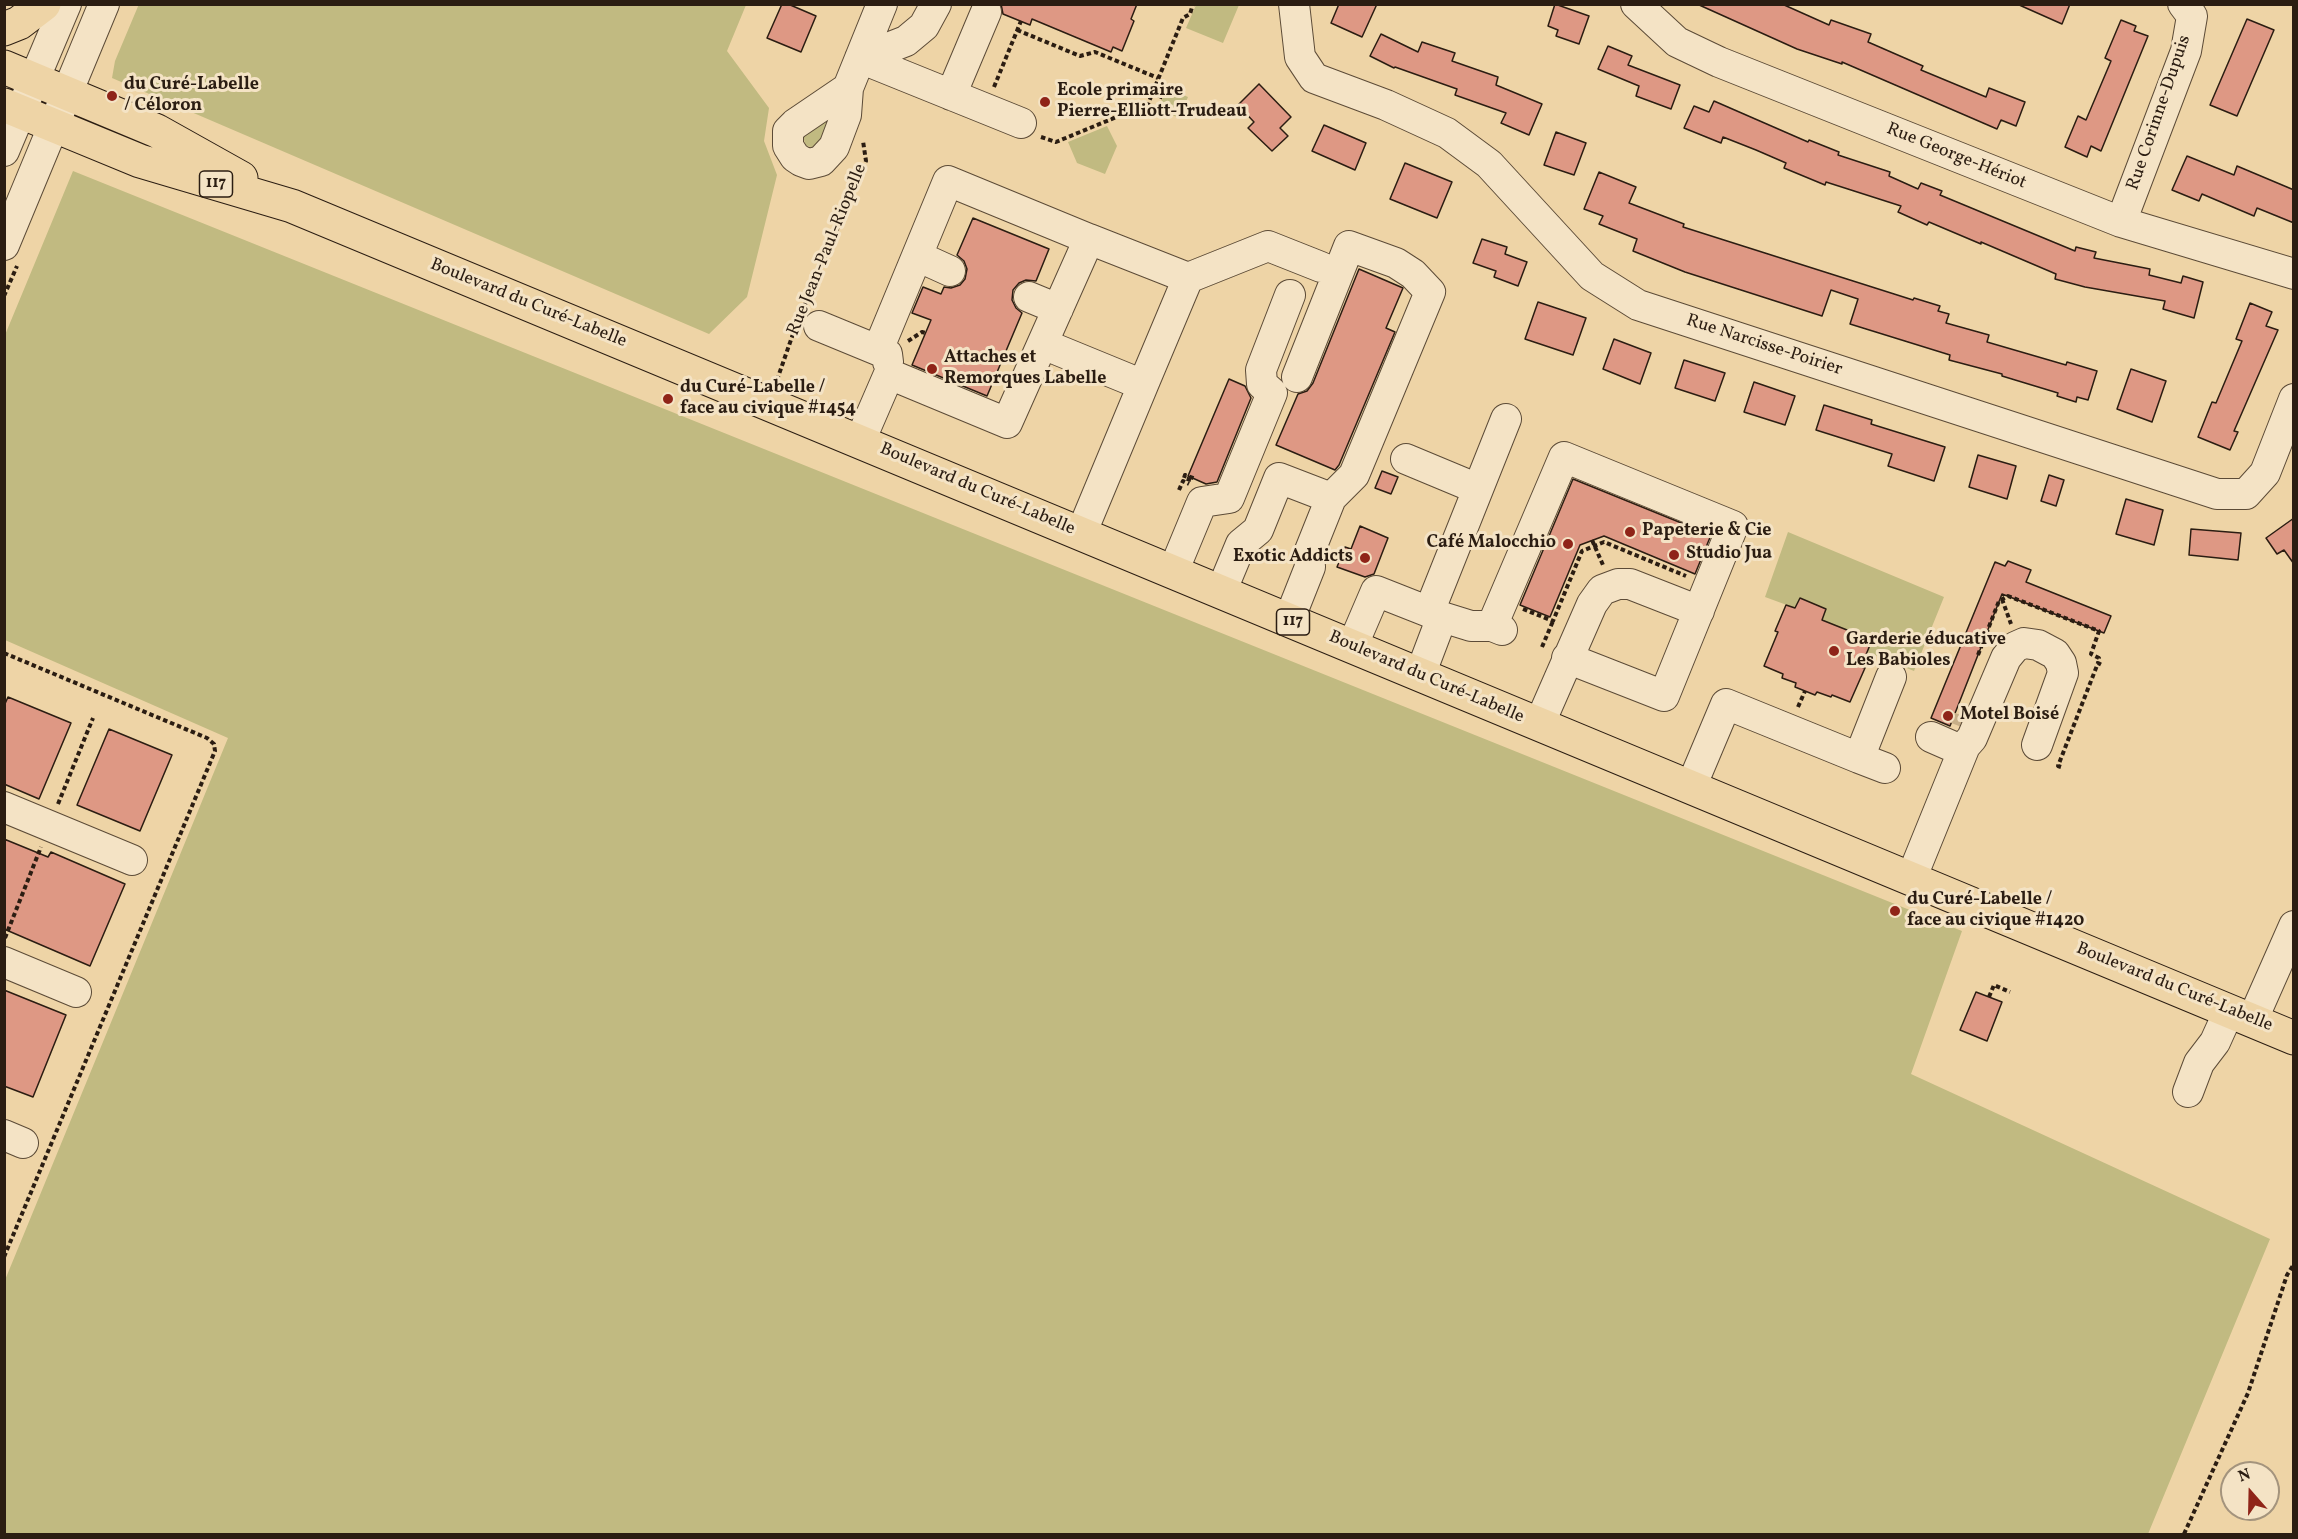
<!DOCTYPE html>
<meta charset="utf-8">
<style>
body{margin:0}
#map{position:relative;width:2298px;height:1539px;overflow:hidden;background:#eed4a6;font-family:Vollkorn,serif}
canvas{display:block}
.frame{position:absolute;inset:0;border:6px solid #2b1d12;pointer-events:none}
.north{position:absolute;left:2220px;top:1461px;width:60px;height:60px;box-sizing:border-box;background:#f4e3c5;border:2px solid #a4947d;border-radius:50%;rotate:340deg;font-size:16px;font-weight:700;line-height:24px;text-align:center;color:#2b1d12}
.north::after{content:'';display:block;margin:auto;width:21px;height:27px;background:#8f2418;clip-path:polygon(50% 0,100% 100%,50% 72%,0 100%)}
</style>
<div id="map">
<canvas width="2298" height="1539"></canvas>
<div class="frame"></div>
<div class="north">N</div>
</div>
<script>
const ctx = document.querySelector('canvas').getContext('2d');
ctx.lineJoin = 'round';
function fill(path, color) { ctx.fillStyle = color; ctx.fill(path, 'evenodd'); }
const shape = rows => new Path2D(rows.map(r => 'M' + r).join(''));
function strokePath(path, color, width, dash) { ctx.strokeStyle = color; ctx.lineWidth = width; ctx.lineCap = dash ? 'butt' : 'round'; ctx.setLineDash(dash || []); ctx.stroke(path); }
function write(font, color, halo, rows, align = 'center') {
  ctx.font = font + ' Vollkorn,serif'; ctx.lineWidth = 6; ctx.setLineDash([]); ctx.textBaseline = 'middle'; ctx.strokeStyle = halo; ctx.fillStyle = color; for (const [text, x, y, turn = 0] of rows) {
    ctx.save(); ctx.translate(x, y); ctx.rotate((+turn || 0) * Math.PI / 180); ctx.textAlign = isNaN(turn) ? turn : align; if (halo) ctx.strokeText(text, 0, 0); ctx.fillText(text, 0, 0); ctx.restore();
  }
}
const green = shape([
 [139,4,746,5,727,51,769,108,764,141,777,175,747,297,709,334,112,78,115,61],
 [1196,5,1239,5,1223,43,1186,28],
 [1167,88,1188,97,1179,118,1158,109],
 [834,117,816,148,806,146,803,137,808,129],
 [1107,126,1117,146,1105,174,1077,163,1068,142],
 [73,171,1962,931,1911,1074,2270,1239,2148,1534,5,1534,5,1280,228,738,5,640,5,335],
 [1788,532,1944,597,1914,671,1867,652,1872,640,1822,620,1826,609,1800,598,1795,608,1765,597]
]);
const building = shape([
 [782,4,788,4,816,16,801,52,767,38,782,4],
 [1001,4,1137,4,1131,19,1134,21,1122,51,1113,47,1111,52,1032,19,1030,25,1003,14,1001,4],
 [1339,4,1377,4,1362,37,1331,23,1339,4],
 [1555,4,1589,16,1579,44,1556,36,1558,30,1548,26,1555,4],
 [1697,4,1782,4,1829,25,1831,20,1871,34,1868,42,1923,66,1921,70,1986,97,1989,88,2025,102,2016,126,2001,120,1997,129,1842,62,1842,64,1797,49,1697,4],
 [2017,4,2070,4,2062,24,2017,4],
 [2247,19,2274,30,2237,116,2210,105,2247,19],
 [2121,20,2136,26,2134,31,2148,36,2101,151,2091,146,2087,157,2065,147,2078,116,2086,120,2111,61,2105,58,2121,20],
 [1381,34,1418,52,1422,42,1455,53,1452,61,1498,77,1496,85,1542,104,1529,135,1501,123,1506,113,1455,95,1457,89,1395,67,1394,68,1370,56,1381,34],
 [1608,46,1632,56,1628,65,1680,85,1671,109,1636,96,1639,86,1598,69,1608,46],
 [1259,84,1291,117,1280,128,1288,136,1272,151,1248,128,1254,122,1238,105,1259,84],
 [1714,101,1808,142,1809,140,1839,152,1838,155,1890,172,1889,176,1918,189,1921,183,1942,191,1940,195,2075,251,2076,247,2096,252,2094,258,2150,269,2149,275,2181,283,2183,276,2203,282,2194,318,2163,309,2165,301,2085,287,2055,279,2056,274,1981,242,1981,244,1929,222,1927,225,1898,212,1901,206,1826,182,1825,185,1784,168,1786,163,1756,150,1723,137,1721,143,1684,128,1694,106,1709,112,1714,101],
 [1324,125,1366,143,1355,170,1312,151,1324,125],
 [1556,132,1586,143,1574,175,1544,165,1556,132],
 [2187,156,2234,175,2237,166,2294,190,2294,223,2257,208,2254,216,2202,194,2199,201,2172,190,2187,156],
 [1405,163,1452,182,1437,218,1390,199,1405,163],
 [1599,172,1636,187,1629,203,1684,224,1683,227,1913,300,1914,298,1940,306,1938,311,1949,314,1946,323,1989,335,1987,342,2066,365,2067,362,2097,371,2088,400,2077,397,2076,402,2057,396,2058,393,2002,376,2002,374,1949,360,1950,355,1850,324,1858,299,1831,290,1822,316,1685,272,1633,251,1637,239,1599,224,1603,216,1584,209,1599,172],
 [973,218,1049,249,1036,281,1026,280,1019,283,1013,290,1012,300,1016,308,1022,313,987,396,912,365,931,320,912,313,923,287,941,294,944,287,951,288,960,285,965,279,967,269,964,261,957,255,973,218],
 [1482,239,1507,247,1505,254,1527,262,1518,286,1494,277,1496,271,1473,263,1482,239],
 [1359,269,1403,288,1386,328,1395,332,1339,465,1335,470,1276,445,1298,394,1307,391,1313,383,1359,269],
 [1538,302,1586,318,1573,355,1525,339,1538,302],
 [2250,303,2272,312,2266,326,2278,330,2234,431,2238,432,2230,450,2198,437,2212,402,2216,403,2242,341,2236,339,2250,303],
 [1614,339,1651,353,1640,384,1603,369,1614,339],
 [1684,360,1725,373,1715,401,1675,388,1684,360],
 [2131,369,2166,381,2152,422,2117,409,2131,369],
 [1229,379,1245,386,1251,398,1217,482,1206,484,1188,476,1229,379],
 [1754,382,1795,396,1785,425,1744,412,1754,382],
 [1824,405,1872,420,1871,424,1945,447,1934,481,1888,466,1892,454,1816,430,1824,405],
 [1978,455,2016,466,2007,499,1969,487,1978,455],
 [1382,471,1398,477,1391,494,1375,488,1382,471],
 [2049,475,2064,480,2056,506,2041,501,2049,475],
 [1573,479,1711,535,1695,574,1604,536,1580,545,1550,617,1520,605,1573,479],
 [2126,499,2163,510,2154,545,2116,534,2126,499],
 [2294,518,2294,564,2284,550,2277,554,2266,538,2294,518],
 [1360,526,1388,538,1374,574,1365,577,1337,567,1345,547,1351,549,1360,526],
 [2191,529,2241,533,2238,560,2189,555,2191,529],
 [2008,561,2031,570,2026,582,2111,616,2104,633,2002,594,1950,726,1931,718,1995,562,2005,566,2008,561],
 [1800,598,1826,609,1822,620,1872,640,1861,667,1865,668,1850,702,1832,695,1831,697,1817,692,1815,695,1795,687,1796,683,1782,678,1783,674,1764,666,1778,632,1775,631,1786,605,1795,608,1800,598],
 [8,697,71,723,39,799,4,784,4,706,8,697],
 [109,729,172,755,140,831,77,805,109,729],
 [4,839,48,857,51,852,125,884,90,966,4,929,4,839],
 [4,990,66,1015,33,1097,4,1086,4,990],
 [1976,992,2002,1002,1987,1041,1960,1030,1976,992]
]);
const minorTunnel = shape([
 [1959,726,1963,716]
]);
const path = shape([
 [1017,30,1080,56,1095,52,1158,78],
 [994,87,1021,21],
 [1152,92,1163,98],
 [1041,137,1056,142,1148,104,1183,18,1190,14,1193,4],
 [4,296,17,266],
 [804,307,866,161,863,141],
 [908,341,922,332,926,333],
 [777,380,794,331],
 [1191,480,1184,478,1185,475,1196,479],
 [1179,490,1183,481,1189,484],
 [1592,540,1603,565],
 [2002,599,2011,624],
 [1523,609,1553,621,1582,551,1604,542,1686,576],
 [1542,647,1553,621],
 [4,653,207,738,214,744,215,751,4,1257],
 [1978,655,1999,601,2008,596,2099,631,2091,654,2099,658,2098,663],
 [1798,707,1805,691],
 [2061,767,2058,766,2098,663,2102,665],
 [58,804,93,718],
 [5,938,41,847],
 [1989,997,1994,985,2010,992],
 [2184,1534,2248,1393,2287,1275,2294,1264]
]);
const minor = shape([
 [1294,4,1300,57,1314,78,1386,105,1447,133,1489,164,1592,276,1638,305,2217,494,2246,494,2265,473,2294,399],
 [1636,4,1677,42,1719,62,2121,222,2294,274],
 [866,45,888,48,906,41,924,26,936,4],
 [860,58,1021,123],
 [848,88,795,124,788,131,788,146,795,157,801,161,809,164,821,161,834,147,846,115,848,88,882,4],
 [951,95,986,12],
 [4,151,66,4],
 [2121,222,2186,51,2192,16,2183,4],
 [4,245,104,4],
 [917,256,950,271],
 [1188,278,1268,246,1321,267],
 [1029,297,1058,309],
 [819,326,887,354,888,362],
 [1043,344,1143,385,1188,278,1089,239],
 [1297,377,1349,246,1396,263,1413,274,1430,292,1354,475,1331,498],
 [860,441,889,374,1007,423,1089,239,948,181,878,350],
 [1406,459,1478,489],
 [1081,534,1143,385],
 [1173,572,1202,502,1229,498,1272,393,1262,384,1261,370,1290,295],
 [1221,592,1241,544,1258,530,1279,478,1331,498,1309,553,1310,567,1289,620],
 [1429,612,1506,419],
 [1442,617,1471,626,1492,626],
 [1502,630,1492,626,1564,457,1733,526,1664,696,1567,658],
 [1352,647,1376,591,1442,617,1420,675],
 [1539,725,1592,604,1602,590,1618,584,1630,584,1699,611],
 [1931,737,1963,751],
 [1859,758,1885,768],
 [1691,787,1726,704,1859,758,1891,677],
 [4,807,132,860],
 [1911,879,1965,746,1972,738,2006,658,2015,647,2024,643,2038,645,2055,654,2061,663,2063,673,2037,745],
 [4,962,76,992],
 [2252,1021,2294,926],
 [2188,1092,2199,1063,2215,1042,2229,1011],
 [4,1135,23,1143]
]);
const major = shape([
 [4,29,19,23,44,4],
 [4,67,157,131,241,178],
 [4,105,140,161,292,206,2294,1038]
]);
const markers = [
 [112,96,6,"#8f2418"],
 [1045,102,6,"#8f2418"],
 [932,369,6,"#8f2418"],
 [668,399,6,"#8f2418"],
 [1630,532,6,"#8f2418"],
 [1568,544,6,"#8f2418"],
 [1674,555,6,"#8f2418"],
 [1365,558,6,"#8f2418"],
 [1834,651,6,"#8f2418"],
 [1948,716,6,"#8f2418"],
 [1895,911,6,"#8f2418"]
];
const shields = [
 [216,184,33],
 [1293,622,33]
];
const shieldNames = [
 ["117",216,184],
 ["117",1293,622]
];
const poiNames = [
 ["du Curé-Labelle",124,86],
 ["/ Céloron",124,107],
 ["Ecole primaire",1057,92],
 ["Pierre-Elliott-Trudeau",1057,113],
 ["Attaches et",944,359],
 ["Remorques Labelle",944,380],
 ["du Curé-Labelle /",680,389],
 ["face au civique #1454",680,410],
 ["Papeterie & Cie",1642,532],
 ["Café Malocchio",1556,544,"right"],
 ["Studio Jua",1686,555],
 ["Exotic Addicts",1353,558,"right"],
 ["Garderie éducative",1846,641],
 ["Les Babioles",1846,662],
 ["Motel Boisé",1960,716],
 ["du Curé-Labelle /",1907,901],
 ["face au civique #1420",1907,922]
];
const streetNames = [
 ["Rue Corinne-Dupuis",2160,113,-71],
 ["Rue George-Hériot",1956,157,22],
 ["Rue Jean-Paul-Riopelle",828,250,-68],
 ["Boulevard du Curé-Labelle",528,304,22],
 ["Rue Narcisse-Poirier",1764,346,18],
 ["Boulevard du Curé-Labelle",977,490,23],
 ["Boulevard du Curé-Labelle",1426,678,23],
 ["Boulevard du Curé-Labelle",2174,988,22]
];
fill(green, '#c1ba81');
fill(building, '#de9884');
strokePath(building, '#2b1d12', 1.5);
strokePath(minorTunnel, '#c7af88', 30, [30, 15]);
strokePath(minor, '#5c4b37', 32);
strokePath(major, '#2b1d12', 35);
strokePath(path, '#2b1d12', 4, [4.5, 3]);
strokePath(minor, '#f4e3c5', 30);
strokePath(major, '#eed4a6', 33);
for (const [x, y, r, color] of markers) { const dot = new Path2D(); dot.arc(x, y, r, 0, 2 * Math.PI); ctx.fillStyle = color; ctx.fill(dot); strokePath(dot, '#f4e3c5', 2); }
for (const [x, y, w] of shields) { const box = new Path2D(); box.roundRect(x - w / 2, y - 13, w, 26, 4.5); ctx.fillStyle = '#f4e3c5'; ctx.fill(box); strokePath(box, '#2b1d12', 1.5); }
write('bold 16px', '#2b1d12', null, shieldNames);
write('bold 18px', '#2b1d12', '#f4e3c5', poiNames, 'left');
write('18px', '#2b1d12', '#f4e3c5', streetNames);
</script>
